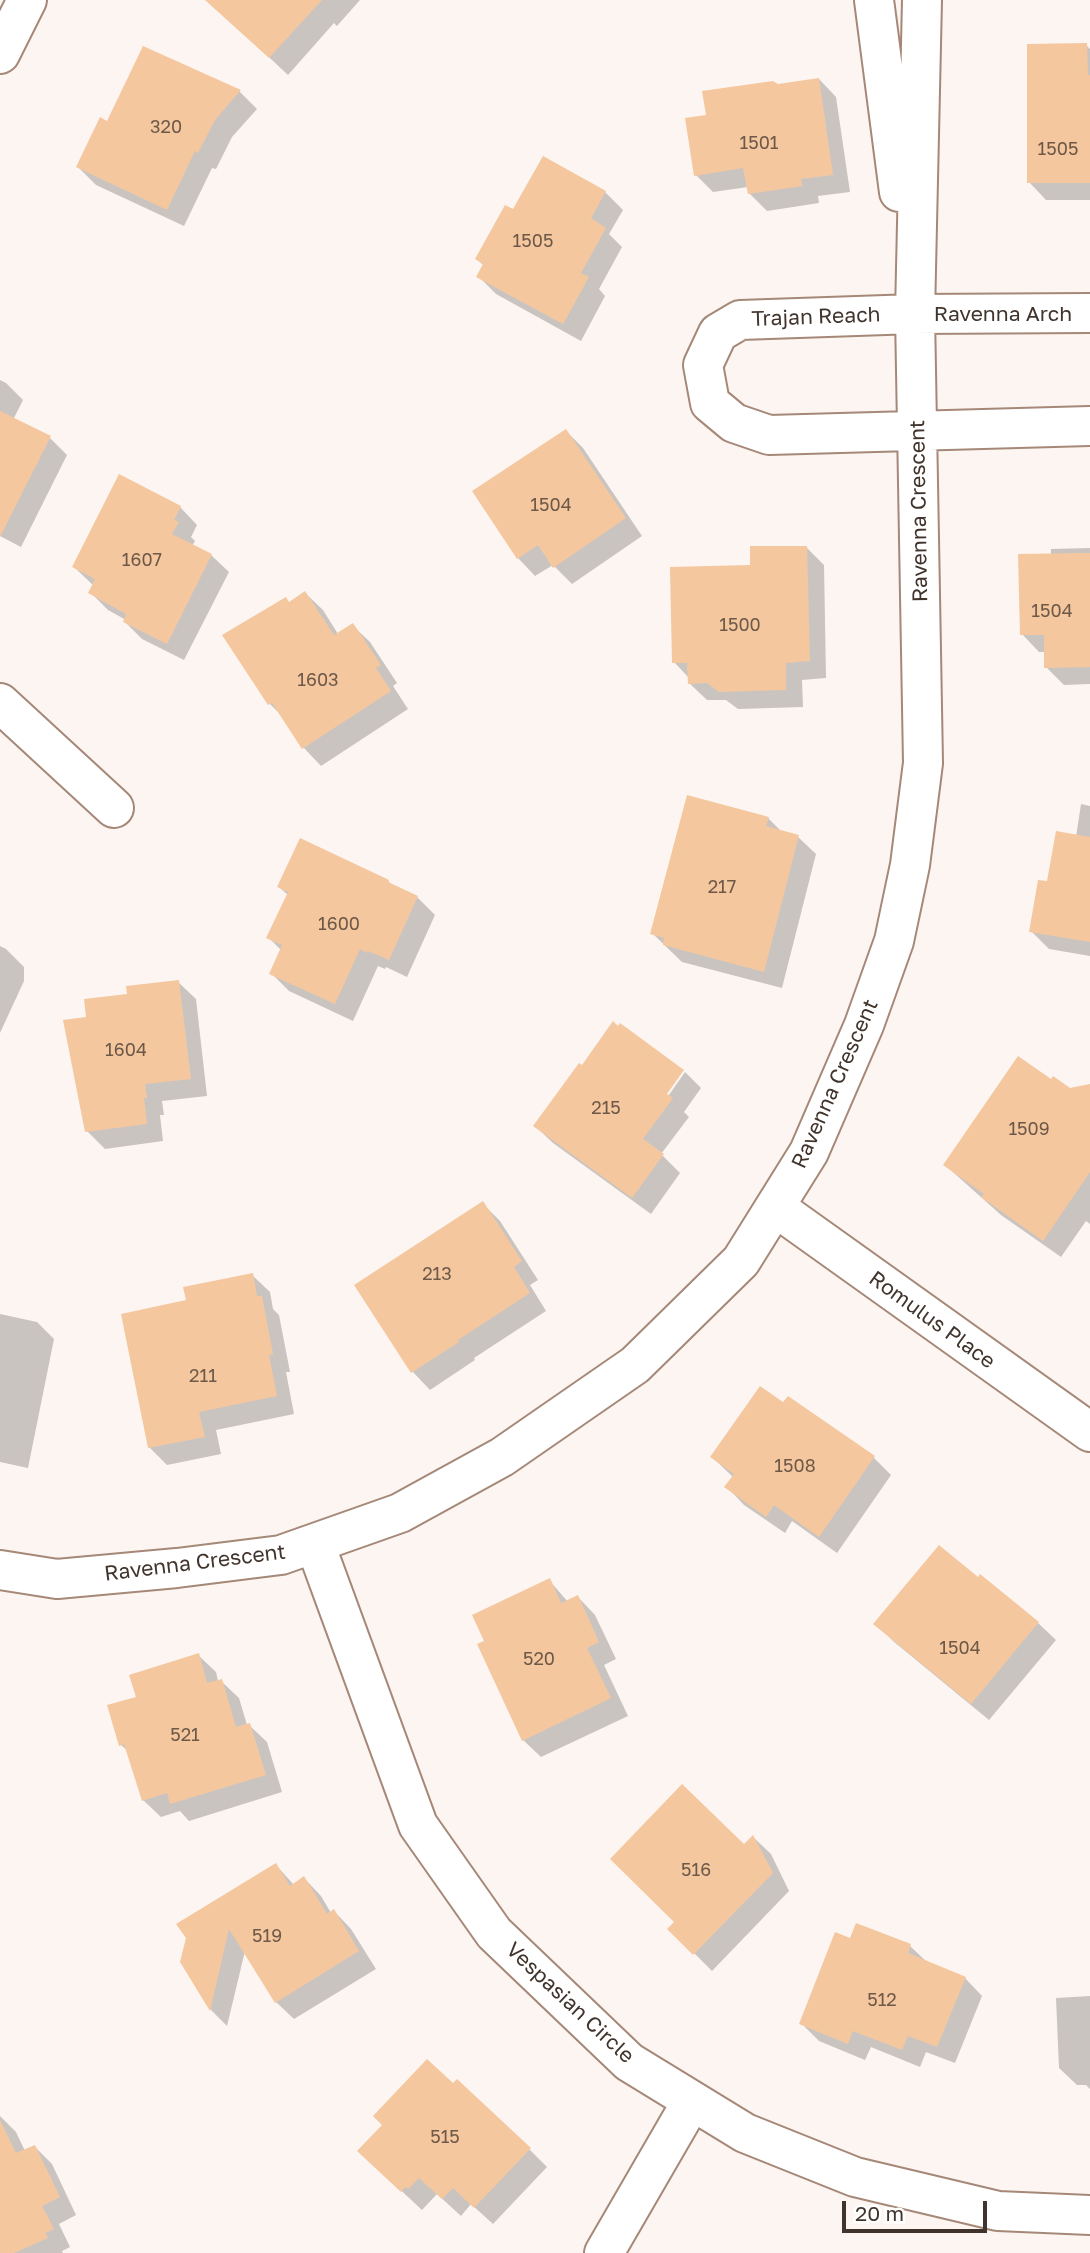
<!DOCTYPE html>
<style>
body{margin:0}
#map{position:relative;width:1090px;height:2253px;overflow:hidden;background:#fcf5f1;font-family:"Golos Text",sans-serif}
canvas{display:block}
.scale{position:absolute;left:842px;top:2201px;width:145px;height:32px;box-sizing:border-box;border:4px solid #41342d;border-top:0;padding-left:9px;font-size:21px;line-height:24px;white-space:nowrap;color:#41342d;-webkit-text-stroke:5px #fff;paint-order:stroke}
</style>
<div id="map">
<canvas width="1090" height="2253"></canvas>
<div class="scale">20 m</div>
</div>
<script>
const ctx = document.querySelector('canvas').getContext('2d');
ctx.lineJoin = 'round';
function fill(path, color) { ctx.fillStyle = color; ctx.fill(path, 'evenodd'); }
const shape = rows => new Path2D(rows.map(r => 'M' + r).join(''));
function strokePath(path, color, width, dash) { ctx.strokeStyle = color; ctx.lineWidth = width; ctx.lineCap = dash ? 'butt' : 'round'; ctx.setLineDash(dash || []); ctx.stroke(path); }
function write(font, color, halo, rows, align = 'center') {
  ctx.font = font + ' "Golos Text",sans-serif'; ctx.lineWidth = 5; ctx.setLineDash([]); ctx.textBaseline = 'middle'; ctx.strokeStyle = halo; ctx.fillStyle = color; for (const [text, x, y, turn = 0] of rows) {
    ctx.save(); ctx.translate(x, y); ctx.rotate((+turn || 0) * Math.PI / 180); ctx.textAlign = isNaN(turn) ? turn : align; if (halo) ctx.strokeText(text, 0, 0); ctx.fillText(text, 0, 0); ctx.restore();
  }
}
const shadow = shape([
 [208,0,360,0,337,26,334,23,288,75],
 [1086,45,1090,49,1090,200,1046,200,1029,182],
 [143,49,240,92,257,109,232,137,216,169,212,168,184,226,96,185,78,167,108,123],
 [819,79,836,97,850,192,818,196,819,203,767,211,749,193,748,187,713,192,696,175,708,117,778,86],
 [605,192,623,210,609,234,622,247,599,289,605,296,581,341,496,294,478,276,484,266,477,259,514,212],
 [0,380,6,383,23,400,13,420,50,438,67,455,21,547,0,536],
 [566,431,583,448,642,536,572,584,553,565,535,576,518,558,474,492],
 [180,507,197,525,191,537,195,541,192,546,211,555,229,572,184,660,142,639,125,622,126,620,108,610,90,592,94,586,74,567],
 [806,547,824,565,826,678,802,680,803,707,738,709,726,700,707,700,689,683,689,678,674,662,752,567],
 [1090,548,1090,684,1064,685,1046,667,1046,652,1039,652,1022,634,1051,555,1051,549],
 [305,593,323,610,338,634,352,625,370,642,397,683,393,686,408,709,321,766,304,748,283,717,270,704,290,603],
 [1081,804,1090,806,1090,956,1049,949,1031,931,1049,883,1076,837],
 [768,818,782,832,798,837,816,854,782,988,682,962,652,933],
 [301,840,388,881,393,886,417,897,435,915,407,977,386,967,385,969,378,966,353,1021,289,991,271,973,282,951,269,938,288,895,279,887],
 [0,946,6,949,24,967,24,981,0,1033],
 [178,982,196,999,207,1096,162,1101,164,1115,160,1115,163,1141,105,1149,87,1131,88,1019,129,995],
 [621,1025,684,1071,681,1071,661,1100,664,1102,685,1072,701,1088,684,1112,689,1117,661,1154,680,1173,651,1214,553,1143,535,1126,582,1067],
 [1051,1081,1090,1096,1090,1224,1086,1221,1061,1257,1001,1215,945,1165],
 [482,1203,500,1221,538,1280,530,1285,546,1311,474,1358,475,1360,430,1390,413,1372,356,1286],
 [252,1275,270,1292,273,1309,279,1315,290,1372,286,1372,294,1414,216,1430,221,1454,167,1465,149,1447,188,1302],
 [0,1314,37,1322,54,1339,28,1468,0,1462],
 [712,1457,874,1458,891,1475,837,1553,792,1521,785,1533,744,1505,727,1487,733,1477],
 [981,1576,1038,1623,1056,1640,989,1720,893,1641,876,1623,978,1580],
 [549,1580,568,1602,578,1597,595,1615,616,1659,604,1665,628,1716,541,1757,523,1740],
 [198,1655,216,1672,218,1681,221,1681,239,1698,247,1725,249,1725,267,1742,282,1792,189,1821,180,1811,161,1817,143,1800,129,1752,121,1745,138,1698],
 [753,1837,771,1854,789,1891,712,1971,670,1929],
 [276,1865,294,1885,304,1878,321,1896,331,1913,334,1911,351,1929,376,1969,294,2019,276,2002,245,1951,227,2026,211,2010,181,1962],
 [851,1940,910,1946,928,1963,965,1978,982,1996,955,2063,926,2052,920,2067,871,2047,865,2060,819,2041,801,2023],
 [1090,1996,1090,2089,1086,2085,1077,2085,1059,2068,1056,1998],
 [0,2116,16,2132,25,2151,35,2147,52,2164,76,2215,59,2224,70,2247,62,2251,63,2253,0,2253],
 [384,2125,529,2149,547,2167,493,2224,471,2204,461,2216,437,2194,422,2210,377,2168]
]);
const building = shape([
 [205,0,322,0,269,58],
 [1087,43,1088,75,1090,75,1090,183,1027,183,1027,44],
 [143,46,241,90,215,120,198,153,195,151,167,210,76,167,100,117,107,121],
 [819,78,833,175,801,179,802,186,748,194,743,168,694,176,685,118,706,115,702,91,773,81,778,84],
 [543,156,606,191,591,218,606,228,581,273,589,277,563,324,476,277,483,264,475,259,505,205,513,209],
 [0,411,51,436,0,537],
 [566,429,626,518,553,568,538,545,517,559,472,491],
 [119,474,181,506,174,520,179,522,172,534,212,554,167,644,123,622,126,614,88,593,95,579,72,567],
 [750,546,807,546,810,661,786,663,786,690,719,692,707,683,688,684,687,663,672,663,670,567,750,565],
 [1081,553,1090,553,1090,667,1044,668,1044,635,1020,635,1018,554],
 [305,591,334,635,353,623,381,665,376,668,391,691,302,749,272,703,268,705,222,635,286,597,289,602],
 [687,795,769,817,766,826,799,835,764,972,663,945,664,938,650,934],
 [1056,831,1090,837,1090,942,1029,932,1038,880,1047,881],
 [300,838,389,880,388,882,418,896,389,960,368,951,367,953,360,949,335,1004,269,974,282,945,266,938,288,892,277,887],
 [179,980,191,1079,145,1084,147,1098,144,1098,147,1124,85,1132,63,1020,86,1017,84,999,127,994,126,986],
 [613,1021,618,1026,620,1023,684,1070,667,1094,673,1098,643,1139,664,1154,632,1198,533,1126,579,1063,582,1065],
 [1018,1056,1051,1079,1053,1076,1070,1088,1090,1084,1090,1172,1043,1241,981,1197,984,1194,943,1165],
 [483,1201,522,1261,514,1267,530,1293,458,1340,459,1342,411,1373,354,1285],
 [253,1273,257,1296,262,1296,273,1354,269,1355,277,1396,199,1412,205,1437,148,1448,121,1314,186,1300,183,1287],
 [760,1386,783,1402,788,1396,875,1456,819,1537,774,1505,766,1517,724,1487,734,1474,710,1457],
 [939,1545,978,1577,980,1574,1039,1622,971,1704,873,1624],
 [550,1578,561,1603,578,1595,599,1642,587,1648,611,1698,522,1741,477,1644,484,1641,472,1615],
 [199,1653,207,1683,222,1679,236,1727,250,1723,266,1775,170,1804,167,1793,142,1801,124,1744,119,1746,107,1705,136,1697,129,1675],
 [682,1784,744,1844,753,1835,773,1873,693,1955,667,1929,674,1922,610,1859],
 [276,1863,290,1886,304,1876,327,1914,334,1909,359,1951,275,2003,229,1929,210,2011,180,1962,186,1938,176,1924],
 [856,1923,911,1944,908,1953,966,1977,937,2047,908,2036,902,2050,853,2031,848,2044,799,2024,835,1932,850,1938],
 [427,2059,453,2083,457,2079,531,2148,474,2208,453,2188,442,2199,419,2178,408,2189,405,2187,401,2192,357,2151,382,2125,373,2116],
 [0,2120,16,2153,35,2145,60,2197,42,2206,54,2229,45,2233,48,2238,14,2253,0,2253]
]);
const minor = shape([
 [874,0,899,192],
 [0,54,27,0],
 [1090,313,915,314,740,320,718,333,703,365,710,403,734,423,769,435,1090,426],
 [0,703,114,808],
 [775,1207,1090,1432],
 [315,1544,418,1825,494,1933,629,2062,745,2133,855,2177,998,2211,1090,2215],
 [0,1570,57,1579,177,1568,281,1555,400,1513,502,1457,635,1365,741,1261,809,1152,864,1025,894,941,910,865,923,763,915,314,922,0],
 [604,2253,692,2101]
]);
const numberNames = [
 ["320",166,127],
 ["1501",759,143],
 ["1505",1058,149],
 ["1505",533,241],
 ["1504",551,505],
 ["1607",142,560],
 ["1504",1052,611],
 ["1500",740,625],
 ["1603",318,680],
 ["217",722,887],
 ["1600",339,924],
 ["1604",126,1050],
 ["215",606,1108],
 ["1509",1029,1129],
 ["213",437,1274],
 ["211",203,1376],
 ["1508",795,1466],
 ["1504",960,1648],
 ["520",539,1659],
 ["521",185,1735],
 ["516",696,1870],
 ["519",267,1936],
 ["512",882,2000],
 ["515",445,2137]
];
const streetNames = [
 ["Ravenna Arch",1003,314],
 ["Trajan Reach",816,317,-2],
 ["Ravenna Crescent",919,511,-91],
 ["Ravenna Crescent",835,1084,-66],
 ["Romulus Place",932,1320,36],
 ["Ravenna Crescent",195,1563,-7],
 ["Vespasian Circle",570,2003,43]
];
fill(shadow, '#0003');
fill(building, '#f4c79e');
strokePath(minor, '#a58877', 42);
strokePath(minor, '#fff', 38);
write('18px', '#6e5949', null, numberNames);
write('21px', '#41342d', '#fff', streetNames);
</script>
